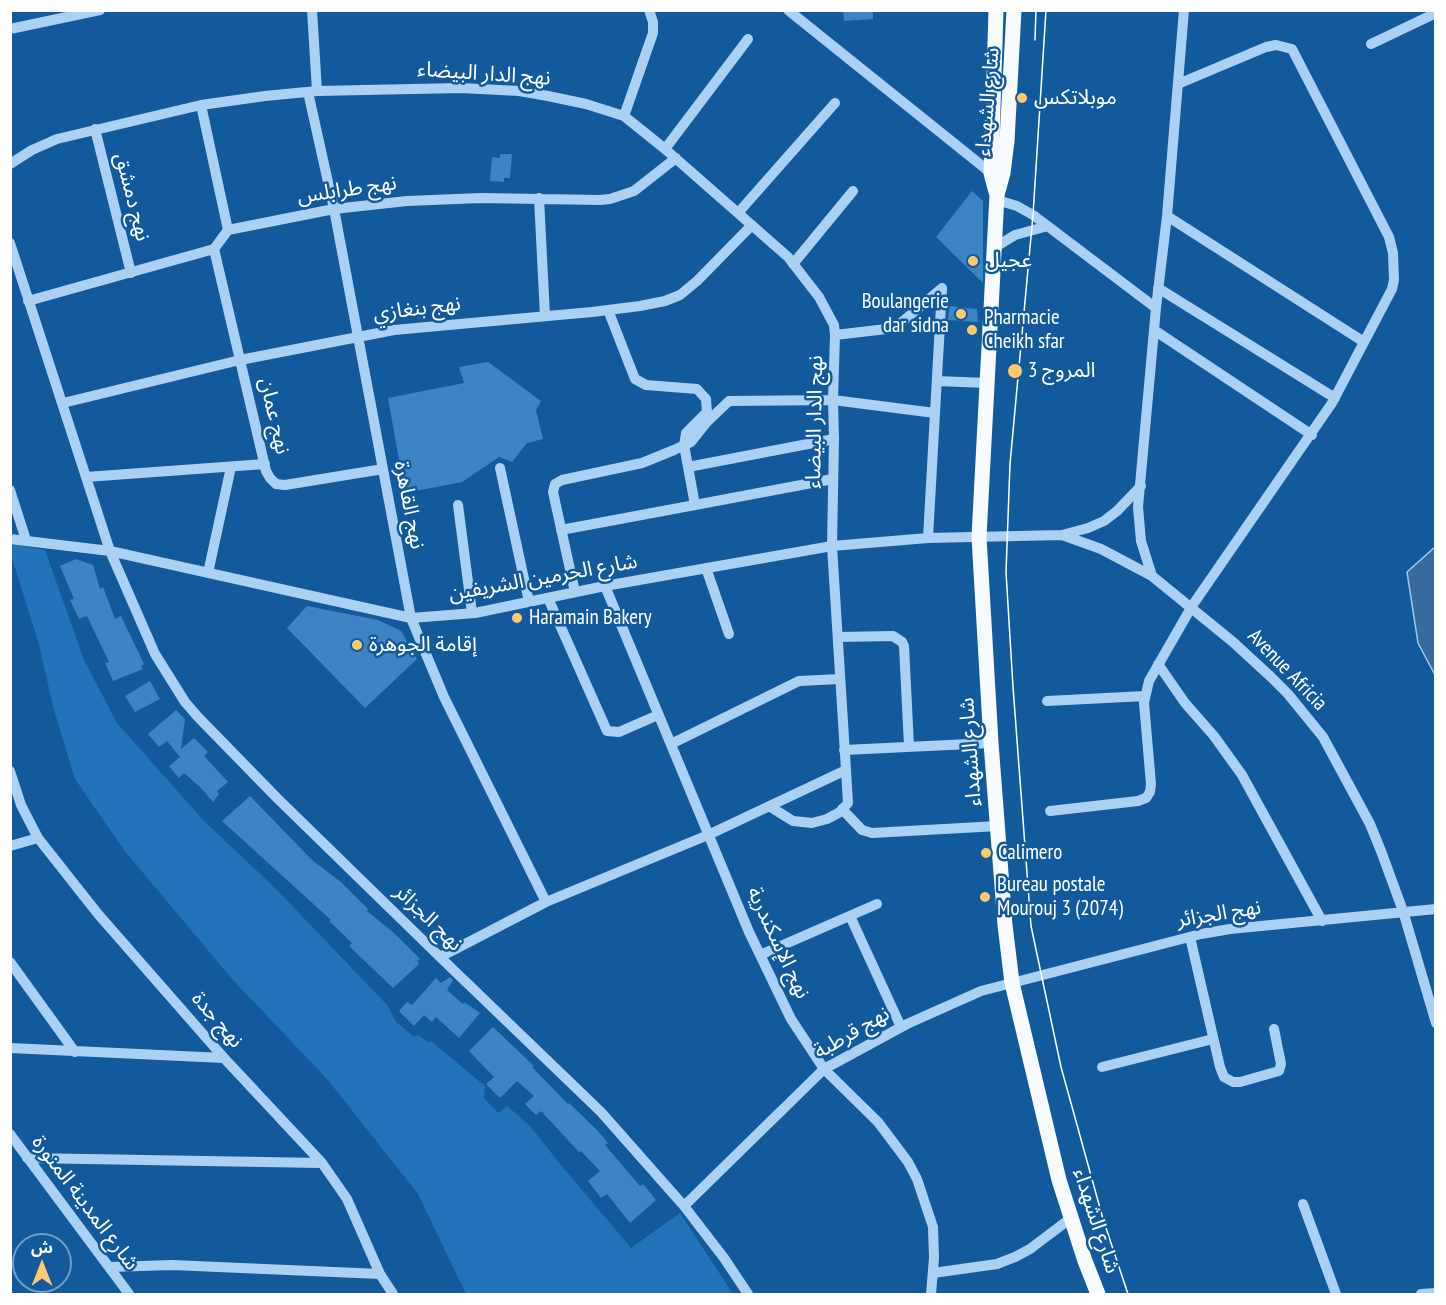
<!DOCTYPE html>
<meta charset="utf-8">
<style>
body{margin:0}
#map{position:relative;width:1446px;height:1305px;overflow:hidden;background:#135a9d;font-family:"PT Sans Narrow","Noto Sans Arabic",sans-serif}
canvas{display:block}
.frame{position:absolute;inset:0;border:12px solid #fff;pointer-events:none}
.north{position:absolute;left:12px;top:1233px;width:60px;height:60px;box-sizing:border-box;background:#135a9d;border:2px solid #719cc4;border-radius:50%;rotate:0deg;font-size:16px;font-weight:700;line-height:24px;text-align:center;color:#fff}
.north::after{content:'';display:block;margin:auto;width:21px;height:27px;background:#ffc96d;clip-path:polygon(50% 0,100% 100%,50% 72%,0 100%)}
</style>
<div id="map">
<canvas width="1446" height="1305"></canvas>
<div class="frame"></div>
<div class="north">ش</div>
</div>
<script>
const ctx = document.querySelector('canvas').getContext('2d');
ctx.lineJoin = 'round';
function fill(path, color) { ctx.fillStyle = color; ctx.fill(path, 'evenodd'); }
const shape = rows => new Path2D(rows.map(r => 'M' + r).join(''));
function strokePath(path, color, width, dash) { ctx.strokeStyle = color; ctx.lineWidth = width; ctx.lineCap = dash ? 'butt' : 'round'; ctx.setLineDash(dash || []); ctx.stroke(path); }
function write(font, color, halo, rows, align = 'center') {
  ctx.font = font + ' "PT Sans Narrow","Noto Sans Arabic",sans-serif'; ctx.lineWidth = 5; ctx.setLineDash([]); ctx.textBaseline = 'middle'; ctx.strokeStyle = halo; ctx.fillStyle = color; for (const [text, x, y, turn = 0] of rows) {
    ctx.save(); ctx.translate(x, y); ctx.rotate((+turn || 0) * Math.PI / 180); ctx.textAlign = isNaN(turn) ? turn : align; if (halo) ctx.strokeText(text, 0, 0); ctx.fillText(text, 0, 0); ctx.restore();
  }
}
const green = shape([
 [11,544,45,550,84,660,117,723,204,821,276,889,388,1006,395,1021,414,1037,418,1035,428,1042,431,1041,485,1086,484,1098,498,1113,507,1106,529,1125,561,1165,631,1248,680,1213,733,1294,466,1294,418,1194,328,1080,232,979,124,850,75,779,54,710,38,641,11,555]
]);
const water = shape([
 [1435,547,1435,675,1418,643,1407,572,1435,547]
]);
const building = shape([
 [843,10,873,10,873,19,844,21],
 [500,154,512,154,510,178,504,178,504,182,490,181,492,157,500,158],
 [972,191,983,201,983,283,936,237],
 [949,306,977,309,978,322,948,320],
 [488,362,541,401,536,410,543,439,527,443,512,462,499,457,462,482,405,493,388,398,464,383,459,367],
 [76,559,93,565,100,589,103,587,115,619,121,616,144,664,141,666,143,669,113,681,105,663,109,662,87,616,79,619,70,600,74,599,60,566],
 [307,606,378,620,401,631,417,659,365,708,287,628],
 [150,681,160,699,135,712,125,696],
 [176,710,185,719,181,749,194,738,208,752,204,756,228,782,217,791,219,794,213,802,201,788,184,773,179,778,169,766,180,757,167,741,159,747,148,734],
 [250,796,312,860,341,882,368,909,367,911,394,933,420,959,417,961,419,964,393,988,349,946,352,943,329,921,331,920,222,821],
 [450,977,453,980,447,990,463,1004,464,1002,480,1013,459,1038,436,1017,432,1022,424,1015,414,1026,399,1011,407,1002,412,1005,436,978,441,983],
 [493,1027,534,1066,532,1067,568,1104,569,1103,598,1131,608,1143,605,1145,640,1186,643,1184,656,1200,630,1223,607,1194,601,1198,588,1181,600,1171,581,1151,579,1152,541,1111,536,1115,525,1104,534,1096,517,1081,500,1098,486,1084,494,1077,469,1051]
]);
const minor = shape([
 [312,10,317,91],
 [788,10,991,173,995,173],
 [10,29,100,10],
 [1371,44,1436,13],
 [308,92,334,209,411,618,444,697,546,902],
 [201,105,228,230],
 [624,116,653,33,653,22,649,10],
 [95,129,131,273],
 [665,149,748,39],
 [10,164,32,150,57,139,201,105,265,96,317,91,461,88,519,91,548,96,586,104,624,116,665,149,788,257,819,297,834,325,835,335,833,400,834,439,832,546,846,770,708,835,546,902,440,957],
 [539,198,545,316],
 [997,200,1017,206,1033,215,1156,308],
 [738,213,835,103],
 [1167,216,1364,342],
 [10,243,110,551,155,654,185,702,198,717,277,798,440,957,601,1112,684,1206,724,1258,748,1294],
 [994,248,1015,235,1048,226],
 [214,249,266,471,270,478,276,484,285,485,383,469],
 [793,264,853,191],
 [1158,288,1335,398],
 [28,301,214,249,228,230,334,209,407,201,481,198,600,200,610,199,634,191,676,158],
 [608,310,635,379,646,385,697,389,706,399,707,412,686,433,684,445,695,505,833,479],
 [1154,330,1312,435],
 [835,335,895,328,942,288,935,413],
 [937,381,987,383],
 [63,403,240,360,394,330,592,312,640,306,665,301,680,295,697,281,752,225],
 [688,467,834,439],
 [500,468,529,602],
 [86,477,265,464],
 [10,490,26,540],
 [458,505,472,613],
 [561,530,695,505],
 [1062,535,1088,528,1104,521,1117,511,1141,486],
 [10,539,110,551,411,618,475,613,605,586,832,546,928,538,1062,535,1101,549,1152,576,1233,642,1271,677,1288,694,1323,737,1370,824,1381,851,1403,911,1436,1023],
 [706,568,729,634],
 [208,573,231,467],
 [1152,576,1141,541,1138,507,1156,308,1167,216,1184,10],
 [605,586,749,932,791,1019,824,1069,878,1122,908,1162,917,1179,933,1227,934,1258,931,1294],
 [575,592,553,492,555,484,562,480,642,463,674,450,691,442,707,422,729,401,833,400,935,413,928,538],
 [548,598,607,731,619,732,658,715],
 [838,637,893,636,902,642,904,646,909,746],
 [1158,664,1185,703,1214,736,1242,775,1322,921],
 [1047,701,1145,696],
 [671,744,799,681,840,679],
 [844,750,991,743],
 [10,771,21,805,38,838,98,914,224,1058,322,1163,347,1199,380,1274,393,1294],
 [769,806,793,821,812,823,827,819,840,812,848,803,846,770],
 [842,809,862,830,872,833,998,826],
 [1050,811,1138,801,1146,798,1150,792,1151,784,1144,703,1149,681,1192,606,1332,403,1392,289,1394,280,1393,253,1389,237,1292,49,1276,45,1266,47,1178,84],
 [10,846,38,838],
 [850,916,901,1027],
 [1190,937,1220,1067,1224,1077,1233,1082,1240,1082,1279,1071,1281,1064,1274,1029],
 [760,955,877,904],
 [10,962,75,1052],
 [10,1048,224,1058],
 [1102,1067,1213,1039],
 [10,1134,129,1294],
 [27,1158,322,1163],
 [1303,1204,1336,1294],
 [684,1206,824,1069,907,1024,981,991,1201,934,1230,929,1436,909],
 [109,1267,172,1265,380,1274],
 [933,1273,997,1264,1015,1257,1030,1249,1071,1218],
 [1421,1294,1436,1293]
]);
const major = shape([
 [1014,10,1007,141,1003,173,997,195,979,537,991,743,1005,925,1012,983,1059,1180,1085,1261,1098,1294],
 [996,192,991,173,996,10]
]);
const tram = shape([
 [1046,10,1033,215,1010,464,1006,572,1013,687,1031,926,1061,1067,1103,1219,1128,1294],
 [1035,40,1036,10]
]);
const markers = [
 [1022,98,6,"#ffc96d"],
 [973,261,6,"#ffc96d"],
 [961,314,6,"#ffc96d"],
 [972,330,6,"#ffc96d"],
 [1015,371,8,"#ffc96d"],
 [517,618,6,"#ffc96d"],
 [357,645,6,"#ffc96d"],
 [986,853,6,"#ffc96d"],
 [985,897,6,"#ffc96d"]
];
const streetNames = [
 ["نهج الدار البيضاء",484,74,4],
 ["شارع الشهداء",988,102,-85],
 ["نهج طرابلس",347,190,-8],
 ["نهج دمشق",132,197,76],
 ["نهج بنغازي",417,309,-7],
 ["نهج عمان",274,416,77],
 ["نهج الدار البيضاء",815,422,-89],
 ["نهج القاهرة",409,505,79],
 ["شارع الحرمين الشريفين",543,578,-10],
 ["Avenue Africia",1287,670,46],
 ["شارع الشهداء",971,752,-94],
 ["نهج الجزائر",1219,914,-9],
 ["نهج الجزائر",428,918,44],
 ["نهج الإسكندرية",778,943,65],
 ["نهج جدة",217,1020,49],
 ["نهج قرطبة",852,1033,-30],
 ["شارع المدينة المنورة",85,1203,53],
 ["شارع الشهداء",1096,1221,72]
];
const poiNames = [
 ["موبلاتكس",1034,98],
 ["عجيل",985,261],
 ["Boulangerie",949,302,"right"],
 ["dar sidna",949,326,"right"],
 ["Pharmacie",984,318],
 ["Cheikh sfar",984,342],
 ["المروج 3",1028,371],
 ["Haramain Bakery",529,618],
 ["إقامة الجوهرة",369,645],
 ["Calimero",998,853],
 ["Bureau postale",997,885],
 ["Mourouj 3 (2074)",997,909]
];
fill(green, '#2273ba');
fill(water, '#386b9b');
strokePath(water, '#9ccdf7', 1.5);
fill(building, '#3d84c4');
strokePath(minor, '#aad1f4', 10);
strokePath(major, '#f7fbff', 15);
strokePath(tram, '#fff', 1.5);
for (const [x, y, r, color] of markers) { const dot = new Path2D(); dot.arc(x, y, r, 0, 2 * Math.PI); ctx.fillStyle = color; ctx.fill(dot); strokePath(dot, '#135a9d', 2); }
write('21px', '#fff', '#135a9d', streetNames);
write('21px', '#fff', '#135a9d', poiNames, 'left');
</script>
